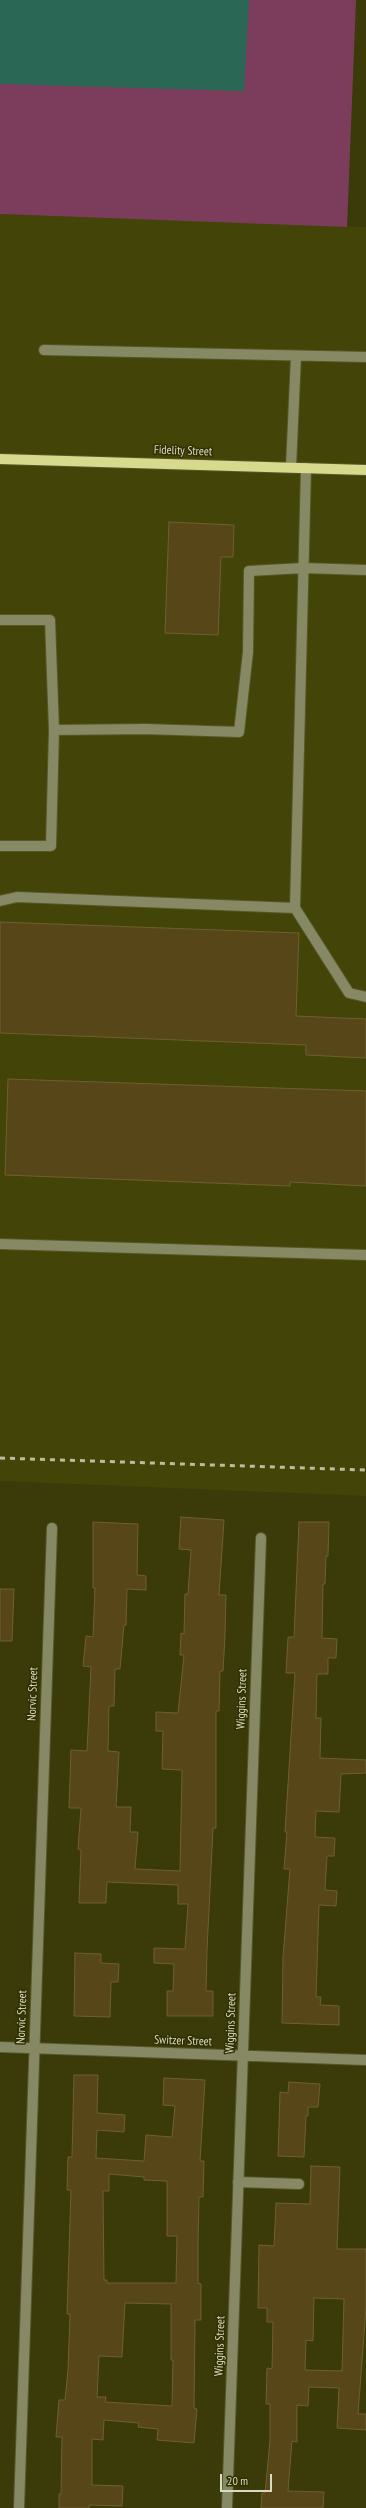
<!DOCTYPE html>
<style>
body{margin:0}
#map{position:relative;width:366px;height:2508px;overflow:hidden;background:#3a3b09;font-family:"PT Sans Narrow",sans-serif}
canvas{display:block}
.scale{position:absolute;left:220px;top:2474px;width:52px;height:18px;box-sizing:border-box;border:2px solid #d8dac1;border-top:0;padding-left:5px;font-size:12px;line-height:14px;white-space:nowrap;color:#d8dac1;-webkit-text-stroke:3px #303000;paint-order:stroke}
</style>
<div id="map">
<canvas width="366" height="2508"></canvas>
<div class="scale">20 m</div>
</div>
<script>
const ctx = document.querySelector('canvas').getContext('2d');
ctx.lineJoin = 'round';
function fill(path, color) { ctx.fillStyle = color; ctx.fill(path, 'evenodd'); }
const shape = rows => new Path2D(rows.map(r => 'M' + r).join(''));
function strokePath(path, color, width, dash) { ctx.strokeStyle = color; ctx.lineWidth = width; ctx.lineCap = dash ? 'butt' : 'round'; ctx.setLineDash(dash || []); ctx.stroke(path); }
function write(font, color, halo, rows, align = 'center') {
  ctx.font = font + ' "PT Sans Narrow",sans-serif'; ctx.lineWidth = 3; ctx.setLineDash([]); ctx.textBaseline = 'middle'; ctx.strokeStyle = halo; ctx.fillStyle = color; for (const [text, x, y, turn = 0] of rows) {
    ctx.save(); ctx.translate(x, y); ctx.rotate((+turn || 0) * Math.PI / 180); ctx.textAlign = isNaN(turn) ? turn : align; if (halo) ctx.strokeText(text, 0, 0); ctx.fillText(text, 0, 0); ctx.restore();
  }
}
const built = shape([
 [0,214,366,227,366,1496,0,1481]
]);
const green = shape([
 [0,0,356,0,347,227,0,214]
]);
const water = shape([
 [0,0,249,0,244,91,0,84]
]);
const building = shape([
 [169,522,234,525,233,557,221,557,218,635,165,633,169,522],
 [0,922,299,933,296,1016,366,1019,366,1058,306,1055,306,1045,0,1033,0,922],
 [8,1079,366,1091,366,1186,290,1182,290,1186,5,1175,8,1079],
 [181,1517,224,1520,219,1595,226,1595,225,1636,223,1671,220,1671,219,1711,216,1711,216,1828,213,1828,207,1950,206,1991,213,1991,213,2016,167,2016,167,1991,173,1991,174,1964,154,1963,154,1948,185,1949,188,1904,178,1904,178,1885,107,1882,106,1903,79,1903,81,1850,78,1849,81,1808,69,1808,71,1750,87,1751,91,1667,83,1666,86,1636,93,1637,95,1588,93,1588,93,1522,138,1524,137,1575,146,1576,146,1590,127,1589,126,1625,124,1625,120,1669,115,1669,114,1706,109,1706,108,1751,119,1752,116,1807,131,1807,130,1832,138,1832,135,1869,180,1871,182,1770,162,1769,163,1731,156,1731,156,1712,178,1713,184,1655,180,1655,181,1633,184,1634,185,1594,188,1594,191,1550,179,1549,181,1517],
 [299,1522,329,1522,328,1556,326,1556,325,1584,323,1584,322,1638,337,1639,336,1658,328,1658,328,1674,317,1674,316,1718,321,1718,320,1758,366,1760,366,1773,341,1774,339,1812,316,1811,315,1837,335,1838,334,1856,327,1856,325,1890,337,1891,336,1906,319,1905,316,1997,321,1997,320,2005,339,2006,339,2025,282,2023,283,1957,290,1869,284,1869,287,1832,285,1832,295,1673,286,1673,288,1637,294,1637,299,1522],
 [0,1589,14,1589,12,1641,0,1641,0,1589],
 [75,1953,101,1954,101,1963,119,1964,118,1982,111,1982,110,2017,74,2016,75,1953],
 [74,2075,98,2075,97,2113,125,2115,124,2132,97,2130,96,2158,144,2161,146,2135,172,2137,175,2106,163,2105,164,2078,205,2080,200,2161,204,2161,203,2197,199,2197,198,2244,198,2283,201,2284,201,2320,195,2320,194,2408,197,2409,194,2443,157,2440,158,2429,138,2427,139,2423,104,2420,103,2440,92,2439,92,2485,123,2486,122,2506,89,2505,89,2508,59,2508,59,2494,61,2494,62,2437,56,2437,59,2400,65,2400,68,2370,70,2314,67,2314,71,2190,67,2190,68,2157,72,2157,74,2075],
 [109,2174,144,2177,144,2180,167,2181,167,2236,177,2236,176,2283,107,2283,107,2280,104,2280,103,2191,109,2191,109,2174],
 [125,2303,171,2304,171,2360,173,2360,172,2406,105,2402,106,2397,97,2397,99,2356,122,2357,125,2303],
 [289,2082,320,2084,318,2107,308,2107,308,2116,306,2116,304,2157,278,2156,280,2092,288,2093,289,2082],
 [311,2166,340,2167,337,2249,366,2249,366,2308,358,2414,366,2414,366,2430,337,2428,339,2388,309,2387,308,2406,297,2405,297,2442,292,2441,288,2491,324,2492,323,2508,261,2508,262,2493,265,2493,270,2441,270,2404,266,2404,267,2368,272,2369,273,2322,267,2322,267,2308,258,2308,259,2245,274,2246,276,2203,310,2204,311,2166],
 [314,2298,344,2299,342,2371,305,2370,306,2340,313,2341,314,2298]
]);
const minor = shape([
 [44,350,366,357],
 [291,467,296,356],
 [306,468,295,908,349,993,366,997],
 [0,620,50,620,54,730,51,846,0,846],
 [54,730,145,729,239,732,248,652,249,571,303,568,366,570],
 [0,901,17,897,295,908],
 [0,1244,366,1255],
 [0,2047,366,2060],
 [238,2182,299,2184],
 [19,2508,52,1528],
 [227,2508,261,1538]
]);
const major = shape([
 [0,459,366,470]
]);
const rail = shape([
 [0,1458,366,1470]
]);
const streetNames = [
 ["Fidelity Street",183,451,2],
 ["Norvic Street",33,1694,-88],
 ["Wiggins Street",242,1699,-88],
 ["Norvic Street",22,2017,-88],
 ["Wiggins Street",231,2023,-88],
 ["Switzer Street",183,2041,2],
 ["Wiggins Street",220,2346,-88]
];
fill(built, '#434407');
fill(green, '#7c3d5c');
fill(water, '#2a6755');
fill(building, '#574718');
strokePath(building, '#6f5f31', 1);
strokePath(minor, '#56582a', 12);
strokePath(major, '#56582a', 12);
strokePath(minor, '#878964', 10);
strokePath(major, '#d7da8d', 10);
strokePath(rail, '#bbbd9f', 3, [5, 5]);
write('12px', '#d8dac1', '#303000', streetNames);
</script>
